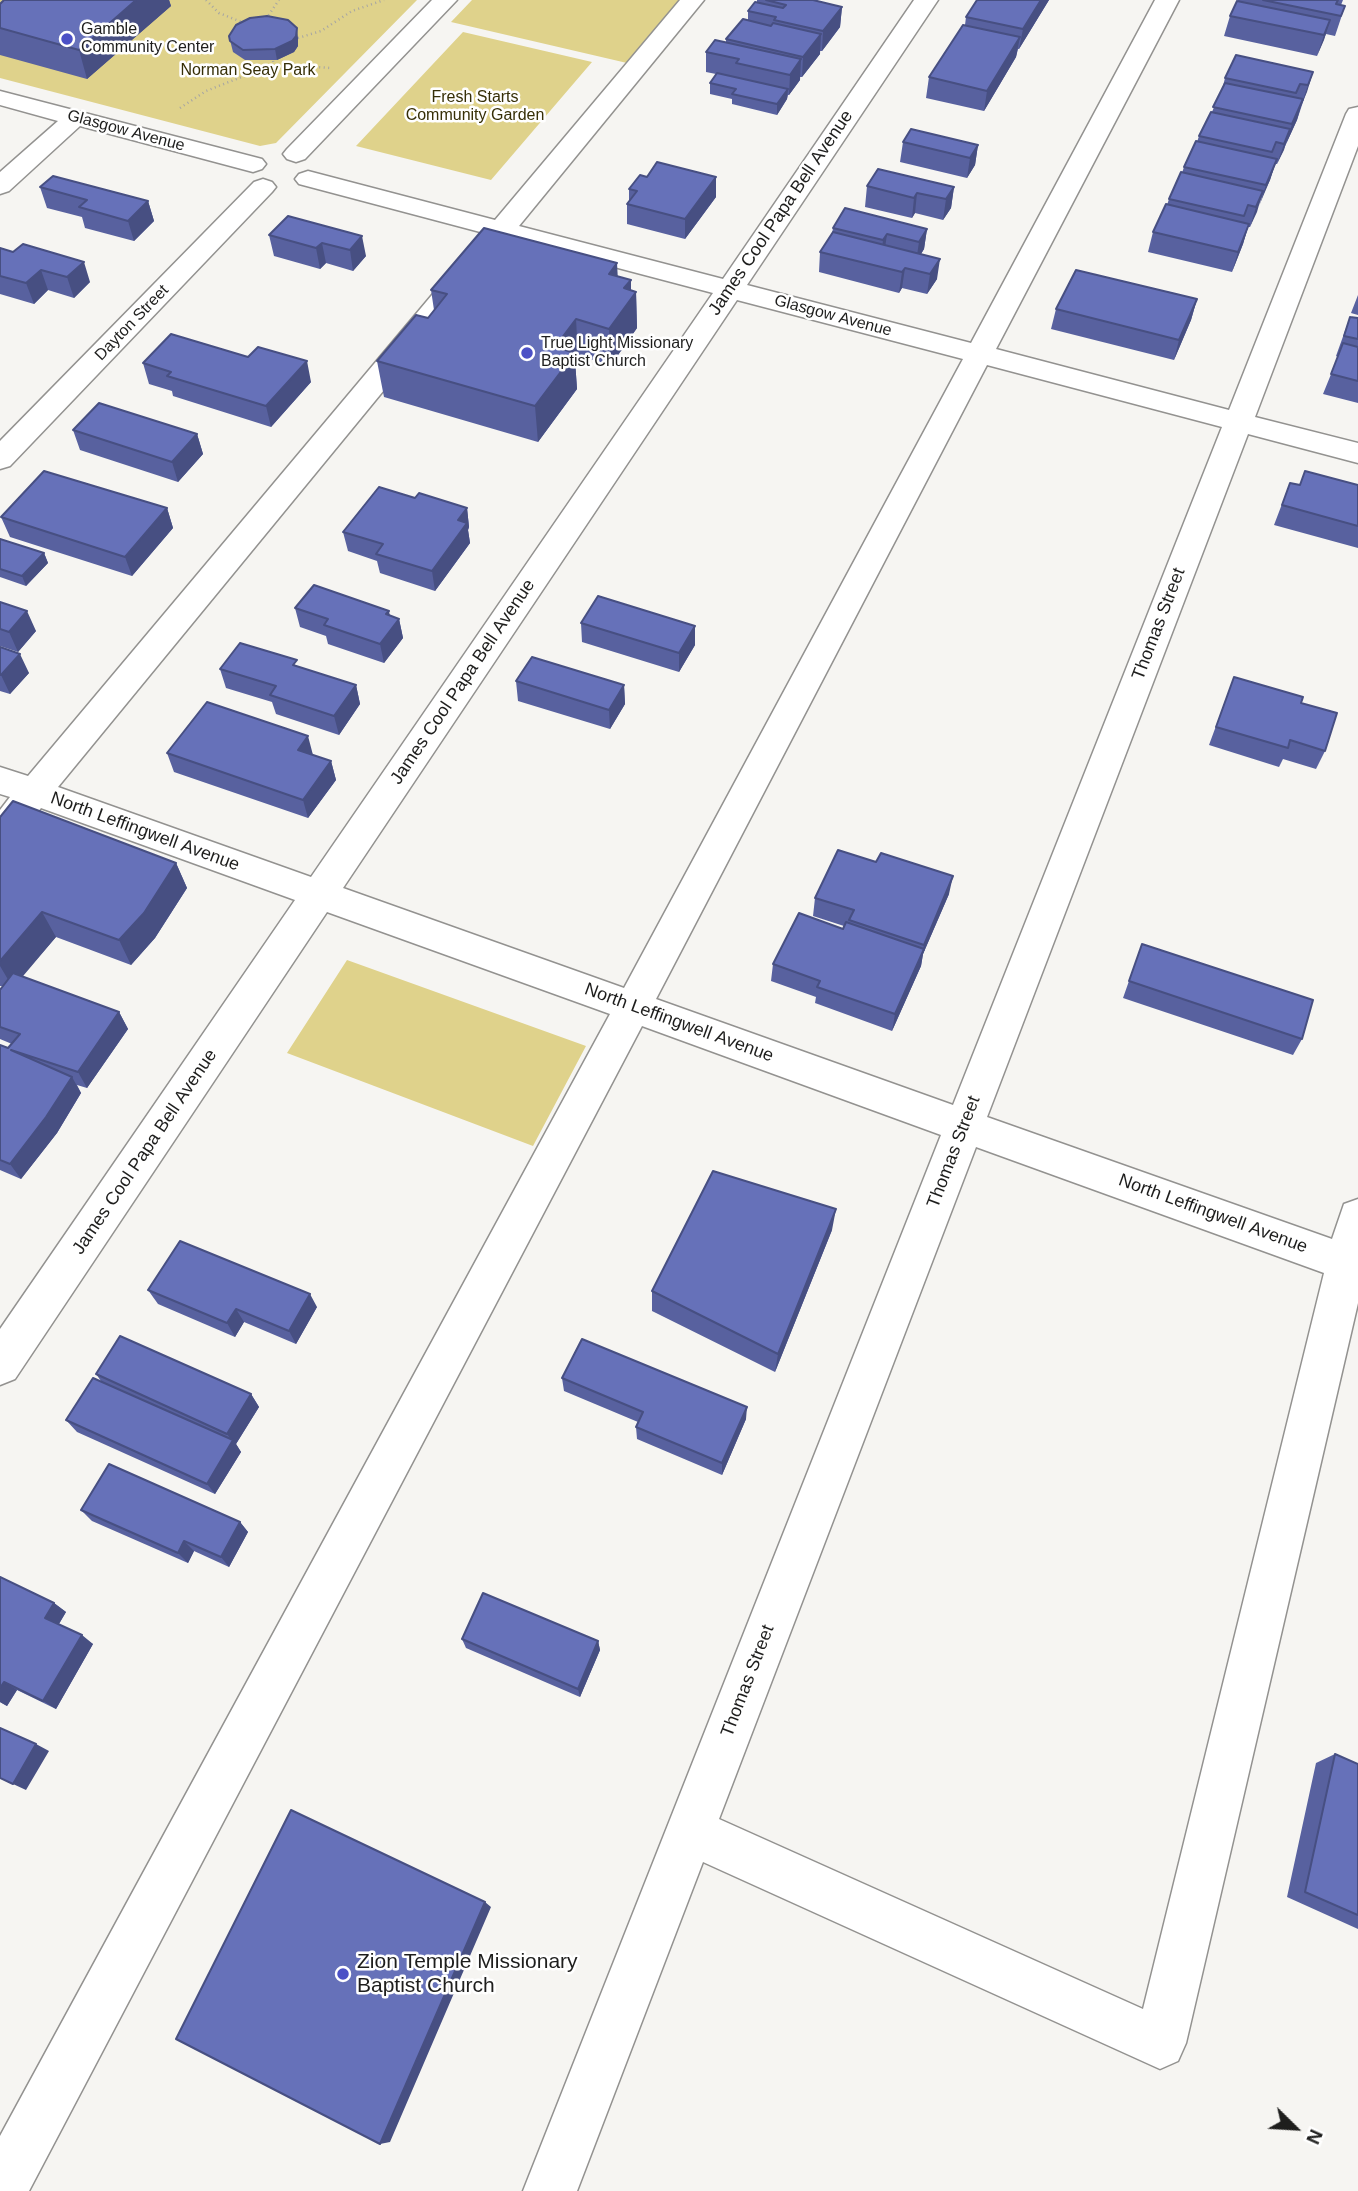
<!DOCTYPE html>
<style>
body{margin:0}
#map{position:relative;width:1358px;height:2191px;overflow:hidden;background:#f6f5f2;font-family:Arial,sans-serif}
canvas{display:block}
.north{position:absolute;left:1260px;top:2093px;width:70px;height:70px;-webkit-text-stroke:5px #fff;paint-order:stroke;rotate:114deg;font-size:19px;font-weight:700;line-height:28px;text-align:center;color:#1e1e1d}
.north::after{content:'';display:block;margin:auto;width:24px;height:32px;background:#1e1e1d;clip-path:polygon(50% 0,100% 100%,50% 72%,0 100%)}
</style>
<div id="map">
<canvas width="1358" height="2191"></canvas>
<div class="north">N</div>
</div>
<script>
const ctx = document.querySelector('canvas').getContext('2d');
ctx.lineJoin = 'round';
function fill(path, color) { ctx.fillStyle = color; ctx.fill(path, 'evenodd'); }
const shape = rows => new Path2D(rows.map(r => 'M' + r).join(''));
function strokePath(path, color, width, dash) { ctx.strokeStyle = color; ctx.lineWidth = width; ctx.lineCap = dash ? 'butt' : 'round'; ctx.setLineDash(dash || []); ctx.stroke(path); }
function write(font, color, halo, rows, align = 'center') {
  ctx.font = font + ' Arial,sans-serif'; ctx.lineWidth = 5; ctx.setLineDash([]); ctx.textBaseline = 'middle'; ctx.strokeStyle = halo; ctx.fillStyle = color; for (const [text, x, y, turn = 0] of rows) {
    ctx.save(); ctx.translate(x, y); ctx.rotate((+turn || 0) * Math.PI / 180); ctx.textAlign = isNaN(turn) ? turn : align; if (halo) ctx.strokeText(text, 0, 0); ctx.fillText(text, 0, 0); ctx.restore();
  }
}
const green = shape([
 [0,0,417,0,276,143,260,146,0,78],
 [472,0,679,0,627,63,451,22],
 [463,32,592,62,491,180,356,146],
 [347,960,586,1046,533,1146,287,1053]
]);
const path = shape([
 [206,0,219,13,244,23],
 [266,19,279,0],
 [298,38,321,31,352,11,384,0],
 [273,61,275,68],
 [180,108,206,91,244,76,290,65,330,68]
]);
const minor = shape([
 [432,0,457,0,305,159,296,162,287,159,283,154,287,149,432,0],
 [680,0,704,0,519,226,723,279,914,0,938,0,747,285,971,343,1155,0,1179,0,996,349,1229,410,1346,114,1349,109,1358,107,1358,146,1255,417,1358,443,1358,463,1248,434,987,1117,1332,1239,1344,1204,1358,1199,1358,1303,1186,2043,1178,2061,1160,2069,703,1862,577,2191,523,2191,941,1135,642,1026,29,2191,0,2191,0,2136,610,1014,327,912,15,1379,0,1385,0,1329,295,900,41,808,12,844,0,848,0,810,10,797,0,794,0,767,28,776,484,233,299,184,295,179,299,174,308,171,495,220,680,0],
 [508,239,713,293,311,877,58,787,508,239],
 [737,300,963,359,624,988,343,888,737,300],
 [987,365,1222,427,953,1105,656,999,987,365],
 [976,1147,1324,1273,1143,2009,719,1819,976,1147],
 [0,91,262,159,266,164,262,169,253,172,80,126,9,191,0,194,0,172,58,121,0,105,0,91],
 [263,179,272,182,276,187,272,192,10,466,0,469,0,441,254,182,263,179]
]);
const wall = shape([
 [4,0,169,0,171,6,87,79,0,55,0,4],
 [757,0,813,0,842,7,840,27,822,51,820,51,820,54,802,77,800,77,800,80,789,95,788,95,787,99,777,115,732,104,732,99,710,94,710,83,716,74,706,72,706,52,726,42,726,39,748,20,748,11,757,2],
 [977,0,1049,0,1019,49,1018,49,1016,57,984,111,926,98,929,77,965,25,966,17],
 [1238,0,1343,0,1341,5,1345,6,1335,36,1326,34,1317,56,1224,36,1230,16],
 [229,36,298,38,298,46,294,52,277,60,245,60,233,52],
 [1313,72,1297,120,1277,164,1275,164,1270,180,1258,206,1250,227,1248,227,1243,244,1232,272,1148,252,1153,232,1167,205,1169,199,1182,173,1184,167,1197,142,1199,136,1212,112,1223,86,1225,78],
 [903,142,978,145,975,165,967,178,900,162],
 [867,186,954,187,951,208,943,220,915,213,912,218,865,207],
 [40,187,148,201,154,221,134,241,85,228,82,217,47,208],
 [629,189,716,197,685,239,627,224,627,204,629,201],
 [288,216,366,256,353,271,326,263,320,269,274,256,269,235],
 [833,228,927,229,924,249,921,254,937,279,927,294,902,288,899,293,819,272,820,252,832,234],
 [0,248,90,282,74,298,48,290,34,304,0,294],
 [618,277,631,280,631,290,636,292,637,328,611,365,578,356,575,360,577,389,538,442,384,397,377,361,428,318,434,310,431,290],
 [1358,295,1358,315,1351,313],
 [1197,299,1191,320,1174,360,1051,329,1056,309],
 [1350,317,1358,318,1358,403,1323,394,1338,357,1336,356],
 [143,363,311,382,271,427,173,396,172,391,149,384],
 [73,430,197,434,203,454,178,482,80,450],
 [1290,483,1300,485,1358,485,1358,548,1274,525],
 [415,498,467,508,469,527,468,530,470,543,435,591,380,573,377,561,348,551,343,532],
 [167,508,173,528,132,576,10,537,1,517],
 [0,539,44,553,48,563,26,586,0,577],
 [0,602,36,631,18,652,0,646],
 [295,608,389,611,389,615,399,619,403,638,384,663,328,644,326,636,300,627],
 [581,623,695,645,679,672,582,642],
 [0,647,29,673,10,694,0,691],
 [298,667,356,685,360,704,339,735,276,714,272,702,226,688,220,669],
 [1234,677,1301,703,1325,751,1316,769,1283,759,1279,767,1209,745],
 [516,681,624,685,625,704,610,729,518,701],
 [167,753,313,755,331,761,336,780,308,818,174,772],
 [0,817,176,863,187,888,155,938,131,965,56,937,22,976,119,1012,128,1029,87,1088,77,1085,81,1093,57,1133,21,1179,0,1170,0,1045,8,1048,12,1044,0,1039,0,990,3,986,0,986],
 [949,894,923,954,921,966,892,1031,815,1003,816,997,771,981,773,964,843,929,844,926,813,916,815,898],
 [1142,944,1302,1039,1293,1055,1123,998],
 [832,1230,775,1372,652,1311,652,1291],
 [148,1290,317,1307,296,1344,244,1322,235,1337,158,1304],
 [96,1374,251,1394,259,1407,236,1444,241,1452,215,1494,77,1432,66,1420,101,1381],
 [562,1378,746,1419,722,1475,637,1439,636,1427,638,1422,564,1391],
 [81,1510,240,1522,248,1532,229,1567,194,1551,188,1563,92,1521],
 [0,1577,54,1603,66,1612,59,1624,93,1644,56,1709,17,1690,7,1706,0,1702],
 [462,1639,598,1641,600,1650,580,1697,466,1648],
 [1335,1754,1358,1764,1358,1929,1287,1897,1316,1763]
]);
const shadedWall = shape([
 [136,0,169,0,171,6,87,79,79,50],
 [1041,0,1049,0,1019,49,1023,29],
 [842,7,840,27,822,51,823,31],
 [1330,20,1324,40,1317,56,1324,35],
 [297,28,298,38,298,46,294,52,277,60,275,49],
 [821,34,820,54,802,77,803,57],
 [1020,37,1016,57,984,111,987,91],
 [801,59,800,80,789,95,790,75],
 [1313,72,1307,92,1301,106,1308,85],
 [788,89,787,99,777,115,777,104],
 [1303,99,1297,120,1286,144,1292,124],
 [1290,129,1284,150,1277,164,1284,144],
 [978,145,975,165,967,178,970,158],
 [1277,159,1270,180,1259,206,1266,185],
 [716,177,716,197,685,239,685,219],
 [954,187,951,208,943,220,946,199],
 [1263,191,1257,212,1250,227,1256,207],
 [917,193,915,213,912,218,914,198],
 [148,201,154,221,134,241,128,221],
 [1249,224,1243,244,1232,272,1238,252],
 [927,229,924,249,916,262,919,242],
 [887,234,884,255,881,261,883,240],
 [362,236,366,256,353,271,350,250],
 [322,243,326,263,320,269,316,248],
 [940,259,937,279,927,294,930,274],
 [84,262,90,282,74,298,67,277],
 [617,263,619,299,609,274],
 [905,268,902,288,899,293,902,272],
 [41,270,48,290,34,304,26,283],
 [631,280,631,299,636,292,637,328,611,365,609,329,624,288],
 [1197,299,1191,320,1174,360,1179,340],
 [576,319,578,356,575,360,577,389,538,442,535,406,555,347],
 [307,361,311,382,271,427,266,406],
 [197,434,203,454,178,482,172,462],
 [167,508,173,528,132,576,125,557],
 [467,508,469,527,468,530,470,543,435,591,432,571,458,520],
 [44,553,48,563,26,586,22,576],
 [27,611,36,631,18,652,9,632],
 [389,611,392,628,399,619,403,638,384,663,380,644,386,614],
 [695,626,695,645,679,672,679,653],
 [20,654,29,673,10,694,1,675],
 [356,685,360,704,339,735,334,716],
 [624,685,625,704,610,729,609,710],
 [308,736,313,755,298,750],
 [331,761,336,780,308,818,303,800],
 [176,863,187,888,155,938,131,965,119,940],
 [953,876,949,894,923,954,921,966,892,1031,895,1014,921,956,924,945],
 [42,912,56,937,13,988,0,966,0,961],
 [119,1012,128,1029,87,1088,78,1072],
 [72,1077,81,1093,57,1133,21,1179,10,1164],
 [836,1209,832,1230,775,1372,778,1354],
 [310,1294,317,1307,296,1344,289,1331],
 [236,1309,244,1322,235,1337,227,1323],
 [251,1394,259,1407,236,1444,241,1452,215,1494,207,1484,232,1441,227,1434],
 [747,1407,746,1419,722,1475,722,1463],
 [240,1522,248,1532,229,1567,221,1557],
 [184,1541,194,1551,188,1563,178,1553],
 [54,1603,66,1612,57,1627,45,1618],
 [82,1635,93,1644,56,1709,43,1701],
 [598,1641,600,1650,580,1697,578,1689],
 [4,1682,17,1690,7,1706,0,1702,0,1688],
 [36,1744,49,1751,26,1790,13,1784],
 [485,1902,491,1907,390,2142,380,2144]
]);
const building = shape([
 [4,0,136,0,79,50,0,28,0,4,4,0],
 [766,0,813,0,842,7,823,31,774,20,776,17,748,11,755,2,783,8,786,5,766,0],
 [977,0,1041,0,1023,29,966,17,977,0],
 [1263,0,1338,0,1336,4,1345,6,1341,16,1263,0],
 [1237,1,1330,20,1324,35,1230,16,1237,1],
 [267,16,288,20,297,28,296,36,292,41,275,49,243,50,230,41,229,36,236,25,250,18,267,16],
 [743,19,771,26,773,23,821,34,803,57,726,39,743,19],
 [963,25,1020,37,987,91,929,77,963,25],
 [715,40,801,59,790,75,736,63,739,59,706,52,715,40],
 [1236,55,1313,72,1308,85,1300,84,1296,93,1225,78,1236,55],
 [717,73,788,89,777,104,732,94,736,89,710,83,717,73],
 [1225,83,1303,99,1292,124,1213,107,1225,83],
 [1211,112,1290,129,1284,144,1276,142,1272,152,1199,136,1211,112],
 [911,129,978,145,970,158,903,142,911,129],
 [1196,141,1277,159,1266,185,1184,167,1196,141],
 [657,162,716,177,685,219,627,204,637,191,629,189,640,175,647,177,657,162],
 [878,169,954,187,946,199,917,193,914,198,867,186,878,169],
 [1181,172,1263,191,1256,207,1248,205,1244,216,1169,199,1181,172],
 [53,176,148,201,128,221,79,207,87,200,40,187,53,176],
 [1166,204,1249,224,1238,252,1153,232,1166,204],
 [845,208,927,229,919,242,887,234,883,240,833,228,845,208],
 [288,216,362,236,350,250,322,243,316,248,269,235,288,216],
 [484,228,617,263,609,274,631,280,624,288,636,292,609,329,576,319,555,347,575,353,535,406,377,361,416,315,428,318,447,294,431,290,484,228],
 [833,232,940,259,930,274,905,268,902,272,820,252,833,232],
 [23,244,84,262,67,277,41,270,26,283,0,276,0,248,13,252,23,244],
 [1076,270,1197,299,1179,340,1056,309,1076,270],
 [1350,317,1358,318,1358,339,1344,336,1350,317],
 [171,334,248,357,258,347,307,361,266,406,167,376,171,372,143,363,171,334],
 [1343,343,1358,347,1358,381,1331,374,1343,343],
 [99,403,197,434,172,462,73,430,99,403],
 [44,471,167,508,125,557,1,517,44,471],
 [1305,471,1358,485,1358,526,1282,505,1290,483,1300,485,1305,471],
 [379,487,415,498,419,493,467,508,458,520,467,523,432,571,376,554,383,544,343,532,379,487],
 [0,539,44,553,22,576,0,569,0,539],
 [314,585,389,611,386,614,399,619,380,644,324,625,328,619,295,608,314,585],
 [598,596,695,626,679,653,581,623,598,596],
 [0,602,27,611,9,632,0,629,0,602],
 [240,643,297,660,293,665,356,685,334,716,270,695,276,686,220,669,240,643],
 [0,647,20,654,1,675,0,675,0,647],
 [532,657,624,685,609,710,516,681,532,657],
 [1234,677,1303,697,1301,703,1337,713,1325,751,1290,740,1288,748,1216,727,1234,677],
 [207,702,308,736,298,750,331,761,303,800,167,753,207,702],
 [13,801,176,863,144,913,119,940,42,912,0,961,0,817,13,801],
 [838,850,876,862,881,853,953,876,924,945,849,920,854,910,815,898,838,850],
 [799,913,843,929,846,922,924,949,895,1014,817,987,820,981,773,964,799,913],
 [1142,944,1313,1000,1302,1039,1129,981,1142,944],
 [13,973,119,1012,78,1072,11,1050,72,1077,46,1117,10,1164,0,1160,0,1045,8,1048,20,1034,0,1027,0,990,13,973],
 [713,1171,836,1209,778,1354,652,1291,713,1171],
 [180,1241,310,1294,289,1331,236,1309,227,1323,148,1290,180,1241],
 [120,1336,251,1394,227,1434,96,1374,120,1336],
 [582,1339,747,1407,722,1463,636,1427,643,1412,562,1378,582,1339],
 [93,1378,233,1440,207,1484,66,1420,93,1378],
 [109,1464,240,1522,221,1557,184,1541,178,1553,81,1510,109,1464],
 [0,1577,54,1603,45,1618,82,1635,43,1701,4,1682,0,1688,0,1577],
 [483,1593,598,1641,578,1689,462,1639,483,1593],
 [0,1728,36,1744,13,1784,0,1778,0,1728],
 [1335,1754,1358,1764,1358,1915,1305,1892,1335,1754],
 [291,1810,485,1902,380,2144,176,2039,291,1810]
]);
const markers = [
 [67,39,7,"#4b50c6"],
 [527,353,7,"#4b50c6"],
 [343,1974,7,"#4b50c6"]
];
const farPoinames = [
 ["Gamble",81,30],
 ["Community Center",81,48],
 ["True Light Missionary",541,344],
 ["Baptist Church",541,362]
];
const farParknames = [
 ["Norman Seay Park",248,71],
 ["Fresh Starts",475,98],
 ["Community Garden",475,116]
];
const farStreetnames = [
 ["Glasgow Avenue",126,131,15],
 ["Glasgow Avenue",833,316,15],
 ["Dayton Street",132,323,-46]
];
const streetNames = [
 ["James Cool Papa Bell Avenue",781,213,-56],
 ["Thomas Street",1159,624,-69],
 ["James Cool Papa Bell Avenue",463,682,-56],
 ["North Leffingwell Avenue",145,832,20],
 ["North Leffingwell Avenue",679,1023,20],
 ["James Cool Papa Bell Avenue",145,1152,-56],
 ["Thomas Street",954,1152,-69],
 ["North Leffingwell Avenue",1213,1214,20],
 ["Thomas Street",748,1681,-69]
];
const nearPoinames = [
 ["Zion Temple Missionary",357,1962],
 ["Baptist Church",357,1986]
];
fill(green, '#dfd28b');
strokePath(minor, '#939290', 3);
strokePath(path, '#a6a5a3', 2.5, [1, 3.5]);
fill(minor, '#fff');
fill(wall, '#58619f');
fill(shadedWall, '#474f82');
fill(building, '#6671b9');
strokePath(building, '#474f82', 2);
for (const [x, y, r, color] of markers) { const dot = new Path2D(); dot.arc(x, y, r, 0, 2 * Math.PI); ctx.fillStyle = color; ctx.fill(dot); strokePath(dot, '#fff', 2.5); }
write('16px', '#1e1e1d', '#fff', farPoinames, 'left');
write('16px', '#362f07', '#fff', farParknames);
write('16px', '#1e1e1d', '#fff', farStreetnames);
write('18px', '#1e1e1d', '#fff', streetNames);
write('21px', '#1e1e1d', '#fff', nearPoinames, 'left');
</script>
